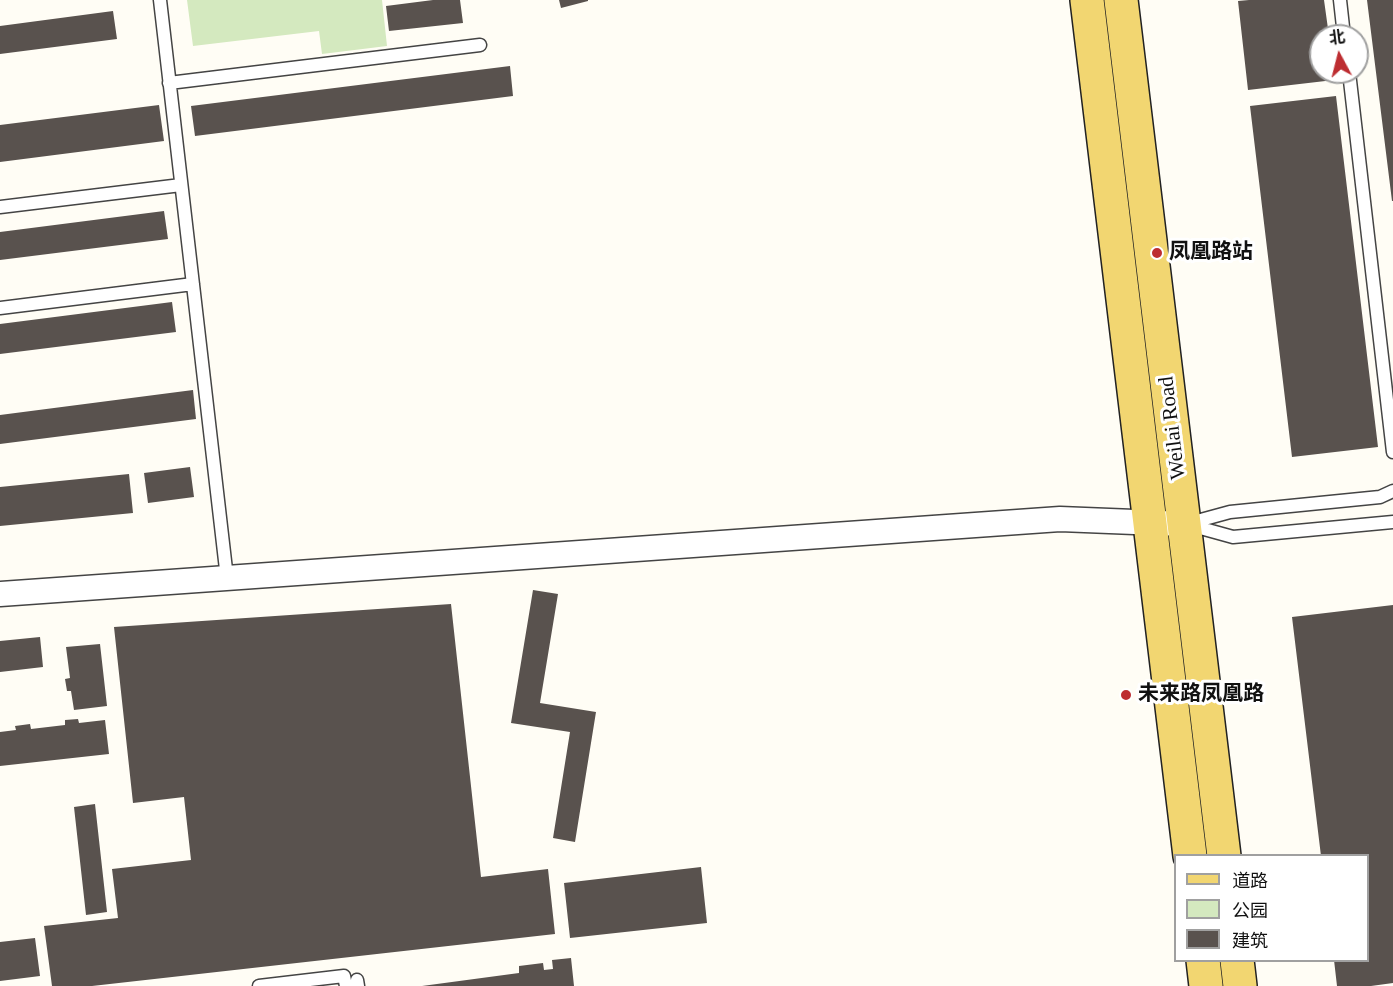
<!DOCTYPE html>
<meta charset="utf-8">
<style>
body{margin:0}
#map{position:relative;width:1393px;height:986px;overflow:hidden;background:#fffdf5;font-family:"Times New Roman","Noto Sans SC",serif}
canvas{display:block}
.legend{position:absolute;left:1174px;top:854px;width:195px;height:108px;box-sizing:border-box;background:#fff;border:2px solid #a0a0a0;margin:0;padding:8px 10px;list-style:none;font-size:18px;color:#111}
.legend li{display:flex;align-items:center;gap:12px;height:30px}
.legend b{width:30px;border:2px solid #a0a0a0}
.north{position:absolute;left:1309px;top:24px;width:60px;height:60px;box-sizing:border-box;background:#fff;border:2px solid #a0a0a0;border-radius:50%;rotate:353deg;font-size:16px;font-weight:700;line-height:24px;text-align:center;color:#111}
.north::after{content:'';display:block;margin:auto;width:21px;height:27px;background:#bd2d31;clip-path:polygon(50% 0,100% 100%,50% 72%,0 100%)}
</style>
<div id="map">
<canvas width="1393" height="986"></canvas>
<ul class="legend">
<li><b style="height:8px;background:#f2d671"></b>道路</li>
<li><b style="height:16px;background:#d4e9bf"></b>公园</li>
<li><b style="height:16px;background:#59524e"></b>建筑</li>
</ul>
<div class="north">北</div>
</div>
<script>
const ctx = document.querySelector('canvas').getContext('2d');
ctx.lineJoin = 'round';
function fill(path, color) { ctx.fillStyle = color; ctx.fill(path, 'evenodd'); }
const shape = rows => new Path2D(rows.map(r => 'M' + r).join(''));
function strokePath(path, color, width, dash) { ctx.strokeStyle = color; ctx.lineWidth = width; ctx.lineCap = dash ? 'butt' : 'round'; ctx.setLineDash(dash || []); ctx.stroke(path); }
function write(font, color, halo, rows, align = 'center') {
  ctx.font = font + ' "Times New Roman","Noto Sans SC",serif'; ctx.lineWidth = 6; ctx.setLineDash([]); ctx.textBaseline = 'middle'; ctx.strokeStyle = halo; ctx.fillStyle = color; for (const [text, x, y, turn = 0] of rows) {
    ctx.save(); ctx.translate(x, y); ctx.rotate((+turn || 0) * Math.PI / 180); ctx.textAlign = isNaN(turn) ? turn : align; if (halo) ctx.strokeText(text, 0, 0); ctx.fillText(text, 0, 0); ctx.restore();
  }
}
const green = shape([
 [187,0,382,0,387,46,322,54,319,31,193,46]
]);
const building = shape([
 [433,0,460,0,463,23,389,31,386,6],
 [559,0,588,0,588,1,561,8],
 [1249,0,1324,0,1329,36,1321,36,1321,72,1333,72,1334,80,1248,90,1238,1],
 [1367,0,1393,0,1393,201,1392,201],
 [113,11,117,39,0,54,0,26],
 [510,66,513,96,195,136,191,106],
 [1336,96,1378,447,1292,457,1250,106],
 [159,105,164,141,0,162,0,125],
 [164,211,168,239,0,260,0,232],
 [172,302,176,332,0,354,0,324],
 [193,390,196,419,0,444,0,415],
 [190,467,194,497,148,503,144,473],
 [129,474,133,513,0,526,0,487],
 [533,590,558,594,540,703,596,712,575,842,553,838,570,732,511,723],
 [451,604,481,877,548,869,555,934,92,986,52,986,44,926,118,918,112,869,191,860,184,797,133,803,114,627],
 [1393,605,1393,983,1371,986,1337,986,1334,960,1368,960,1368,856,1321,856,1292,617],
 [40,637,43,667,0,672,0,641],
 [100,644,107,706,74,710,71,691,67,691,65,679,70,678,66,647],
 [78,719,79,723,105,720,109,754,0,766,0,732,16,730,15,726,30,724,31,729,65,725,65,720],
 [95,804,107,912,86,915,74,807],
 [701,867,707,923,570,938,564,883],
 [35,938,40,976,0,981,0,942],
 [571,958,574,986,422,986,519,973,519,966,543,963,544,970,553,969,552,960]
]);
const service = shape([
 [160,0,227,578],
 [1340,0,1344,36],
 [1349,72,1393,452],
 [169,83,480,45],
 [0,207,181,185],
 [0,308,193,284],
 [1186,524,1230,512,1380,497,1393,491],
 [1186,524,1233,537,1393,522],
 [357,980,358,986],
 [259,986,344,976,346,986]
]);
const minor = shape([
 [0,594,1060,519,1184,524]
]);
const primary = shape([
 [1087,0,1190,856],
 [1121,0,1224,856],
 [1203,960,1206,986],
 [1237,960,1240,986]
]);
const markers = [
 [1157,253,6,"#bd2d31"],
 [1126,695,6,"#bd2d31"]
];
const poiNames = [
 ["凤凰路站",1169,253],
 ["未来路凤凰路",1138,695]
];
const streetNames = [
 ["Weilai Road",1173,428,-97]
];
fill(green, '#d4e9bf');
fill(building, '#59524e');
strokePath(service, '#444', 15);
strokePath(minor, '#444', 27);
strokePath(primary, '#222', 36);
strokePath(service, '#fff', 12);
strokePath(minor, '#fff', 24);
strokePath(primary, '#f2d671', 33);
for (const [x, y, r, color] of markers) { const dot = new Path2D(); dot.arc(x, y, r, 0, 2 * Math.PI); ctx.fillStyle = color; ctx.fill(dot); strokePath(dot, '#fff', 2); }
write('bold 21px', '#111', '#fff', poiNames, 'left');
write('21px', '#111', '#fff', streetNames);
</script>
